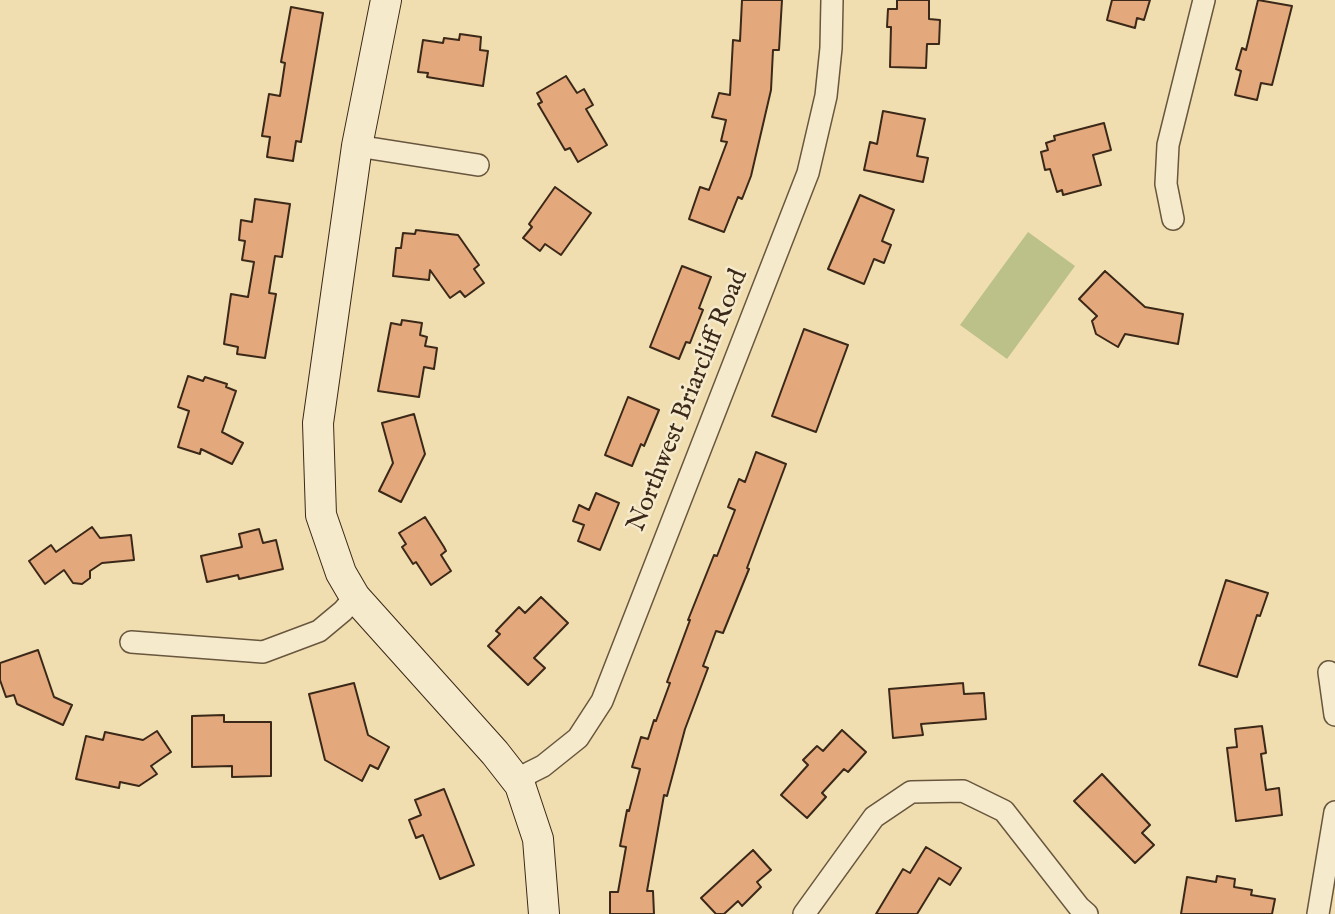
<!DOCTYPE html>
<style>
body{margin:0}
canvas{display:block;background:#f0deb0}
</style>
<canvas width="1335" height="914"></canvas>
<script>
const ctx = document.querySelector('canvas').getContext('2d');
ctx.lineJoin = 'round';
function fillPath(path, color) { ctx.fillStyle = color; ctx.fill(path, 'evenodd'); }
const toPath = rows => new Path2D(rows.map(r => 'M' + r).join(''));
function trace(path, color, width, dash) { ctx.strokeStyle = color; ctx.lineWidth = width; ctx.lineCap = dash ? 'butt' : 'round'; ctx.setLineDash(dash || []); ctx.stroke(path); }
function write(font, color, halo, rows, align = 'center') {
  ctx.font = font + ' "IM FELL English",serif'; ctx.lineWidth = 5; ctx.setLineDash([]); ctx.textBaseline = 'middle'; ctx.strokeStyle = halo; ctx.fillStyle = color; for (const [text, x, y, turn = 0] of rows) {
    ctx.save(); ctx.translate(x, y); ctx.rotate((+turn || 0) * Math.PI / 180); ctx.textAlign = isNaN(turn) ? turn : align; if (halo) ctx.strokeText(text, 0, 0); ctx.fillText(text, 0, 0); ctx.restore();
  }
}
fillPath(toPath([
 [1028,232,1075,266,1007,359,960,325]
]), '#bcc089');
const building = toPath([
 [742,0,782,0,779,50,773,50,771,90,751,176,742,199,738,197,724,232,689,219,700,187,709,190,727,142,721,141,726,120,712,117,719,93,730,95,733,40,740,41,742,0],
 [897,0,929,0,929,19,940,20,939,44,927,44,926,68,890,67,891,27,887,27,888,9,897,9,897,0],
 [1112,0,1150,0,1144,20,1137,18,1135,28,1107,20,1112,0],
 [1258,0,1292,6,1272,85,1261,83,1257,100,1235,95,1241,71,1236,69,1242,48,1246,50,1258,0],
 [291,7,323,13,301,142,296,141,293,161,267,157,270,137,262,136,269,94,280,96,285,63,281,62,291,7],
 [460,34,481,37,480,50,488,51,483,86,427,77,428,73,418,72,423,40,443,43,444,38,459,40,460,34],
 [566,76,577,93,584,89,593,105,586,109,607,145,578,162,570,148,565,150,538,104,542,102,537,93,566,76],
 [883,111,925,119,917,156,928,158,923,182,864,170,870,142,877,144,883,111],
 [1104,123,1111,150,1093,155,1101,185,1063,195,1062,190,1057,192,1050,169,1045,170,1041,152,1048,150,1046,143,1055,140,1054,136,1104,123],
 [555,187,591,213,561,255,545,244,540,251,523,238,532,227,529,224,555,187],
 [860,195,894,210,882,241,891,245,884,263,874,259,864,284,828,269,860,195],
 [255,199,290,204,282,257,275,256,269,293,276,294,265,358,237,354,238,347,224,344,231,294,248,297,254,262,242,260,245,241,239,240,241,220,252,222,255,199],
 [416,230,458,235,479,265,474,269,484,283,465,297,460,291,450,298,430,270,429,280,393,276,396,248,401,248,403,233,415,234,416,230],
 [682,266,711,277,699,308,703,310,690,343,686,342,679,359,650,347,682,266],
 [1105,271,1145,307,1183,314,1178,344,1125,334,1118,347,1096,334,1092,321,1097,316,1079,299,1105,271],
 [402,320,422,323,420,335,427,337,425,346,437,348,434,369,424,367,419,397,378,391,391,323,401,325,402,320],
 [804,329,848,345,816,432,772,416,804,329],
 [188,376,203,381,205,377,227,384,226,387,236,391,222,432,243,443,232,464,201,449,200,454,178,447,189,411,178,407,188,376],
 [628,397,659,410,644,446,641,444,632,466,605,455,628,397],
 [414,414,425,454,401,502,379,491,393,463,382,423,414,414],
 [756,452,786,464,747,568,749,569,723,633,716,631,703,666,708,668,685,729,667,796,664,795,647,891,653,891,654,914,610,914,610,892,618,892,626,847,620,846,627,810,629,811,640,769,632,767,641,737,648,739,654,720,656,721,670,683,667,682,690,620,688,620,714,555,717,556,735,510,728,507,739,479,745,482,756,452],
 [596,493,619,503,600,550,578,541,584,525,573,521,579,505,589,510,596,493],
 [425,517,444,547,446,551,441,555,451,571,431,585,416,562,413,564,402,547,406,544,399,533,425,517],
 [92,527,100,538,131,535,134,560,102,563,90,571,90,578,82,584,73,583,64,570,45,584,29,561,51,545,56,552,92,527],
 [259,529,263,543,276,540,283,569,239,579,238,575,207,582,201,556,242,547,239,534,259,529],
 [1226,580,1268,593,1260,616,1257,615,1237,677,1199,665,1226,580],
 [541,597,568,623,534,658,545,668,528,685,488,646,500,634,496,631,519,607,525,613,541,597],
 [38,650,54,697,72,705,63,725,17,704,14,695,6,697,0,680,0,663,38,650],
 [354,683,368,735,389,747,378,769,370,765,362,781,325,760,309,694,354,683],
 [963,683,964,694,984,693,986,719,921,724,923,735,893,738,889,689,963,683],
 [224,715,224,722,271,722,271,776,232,777,232,766,192,767,192,716,224,715],
 [1262,726,1266,753,1261,754,1266,790,1279,788,1282,815,1236,821,1227,748,1237,747,1235,729,1262,726],
 [842,730,866,752,848,772,844,769,822,793,826,797,807,818,781,795,808,765,803,760,817,746,823,751,842,730],
 [157,731,171,752,151,766,157,774,139,786,120,782,119,788,76,779,86,736,103,740,105,732,143,740,157,731],
 [1102,774,1150,825,1142,833,1154,845,1135,863,1074,801,1102,774],
 [444,789,474,865,440,879,423,835,416,838,409,820,421,815,415,800,444,789],
 [926,847,961,868,950,885,939,878,917,914,876,914,903,869,910,873,926,847],
 [753,850,771,870,757,882,761,887,742,906,738,901,724,914,716,914,701,898,753,850],
 [1217,876,1235,879,1234,887,1252,890,1251,895,1275,899,1272,914,1181,914,1187,877,1216,882,1217,876]
]);
fillPath(building, '#e3a97d');
trace(building, '#3b2818', 2);
const minor = toPath([
 [357,146,478,165],
 [1173,219,1166,184,1168,145,1204,0],
 [131,642,263,652,319,631,343,611,355,597],
 [1329,672,1335,715],
 [520,785,529,773,543,766,578,738,602,701,808,173,826,96,831,48,832,0],
 [804,914,874,817,911,792,963,791,1004,811,1079,907,1087,914],
 [1318,914,1335,812]
]);
const secondary = toPath([
 [386,0,357,146,318,423,321,515,341,573,355,597,495,753,520,785,538,839,544,914]
]);
trace(minor, '#68563e', 24);
trace(secondary, '#3b2818', 32);
trace(minor, '#f5eacc', 21);
trace(secondary, '#f5eacc', 30);
write('26px', '#3b2818', '#f5eacc', [
 ["Northwest Briarcliff Road",689,401,-68]
]);
</script>
